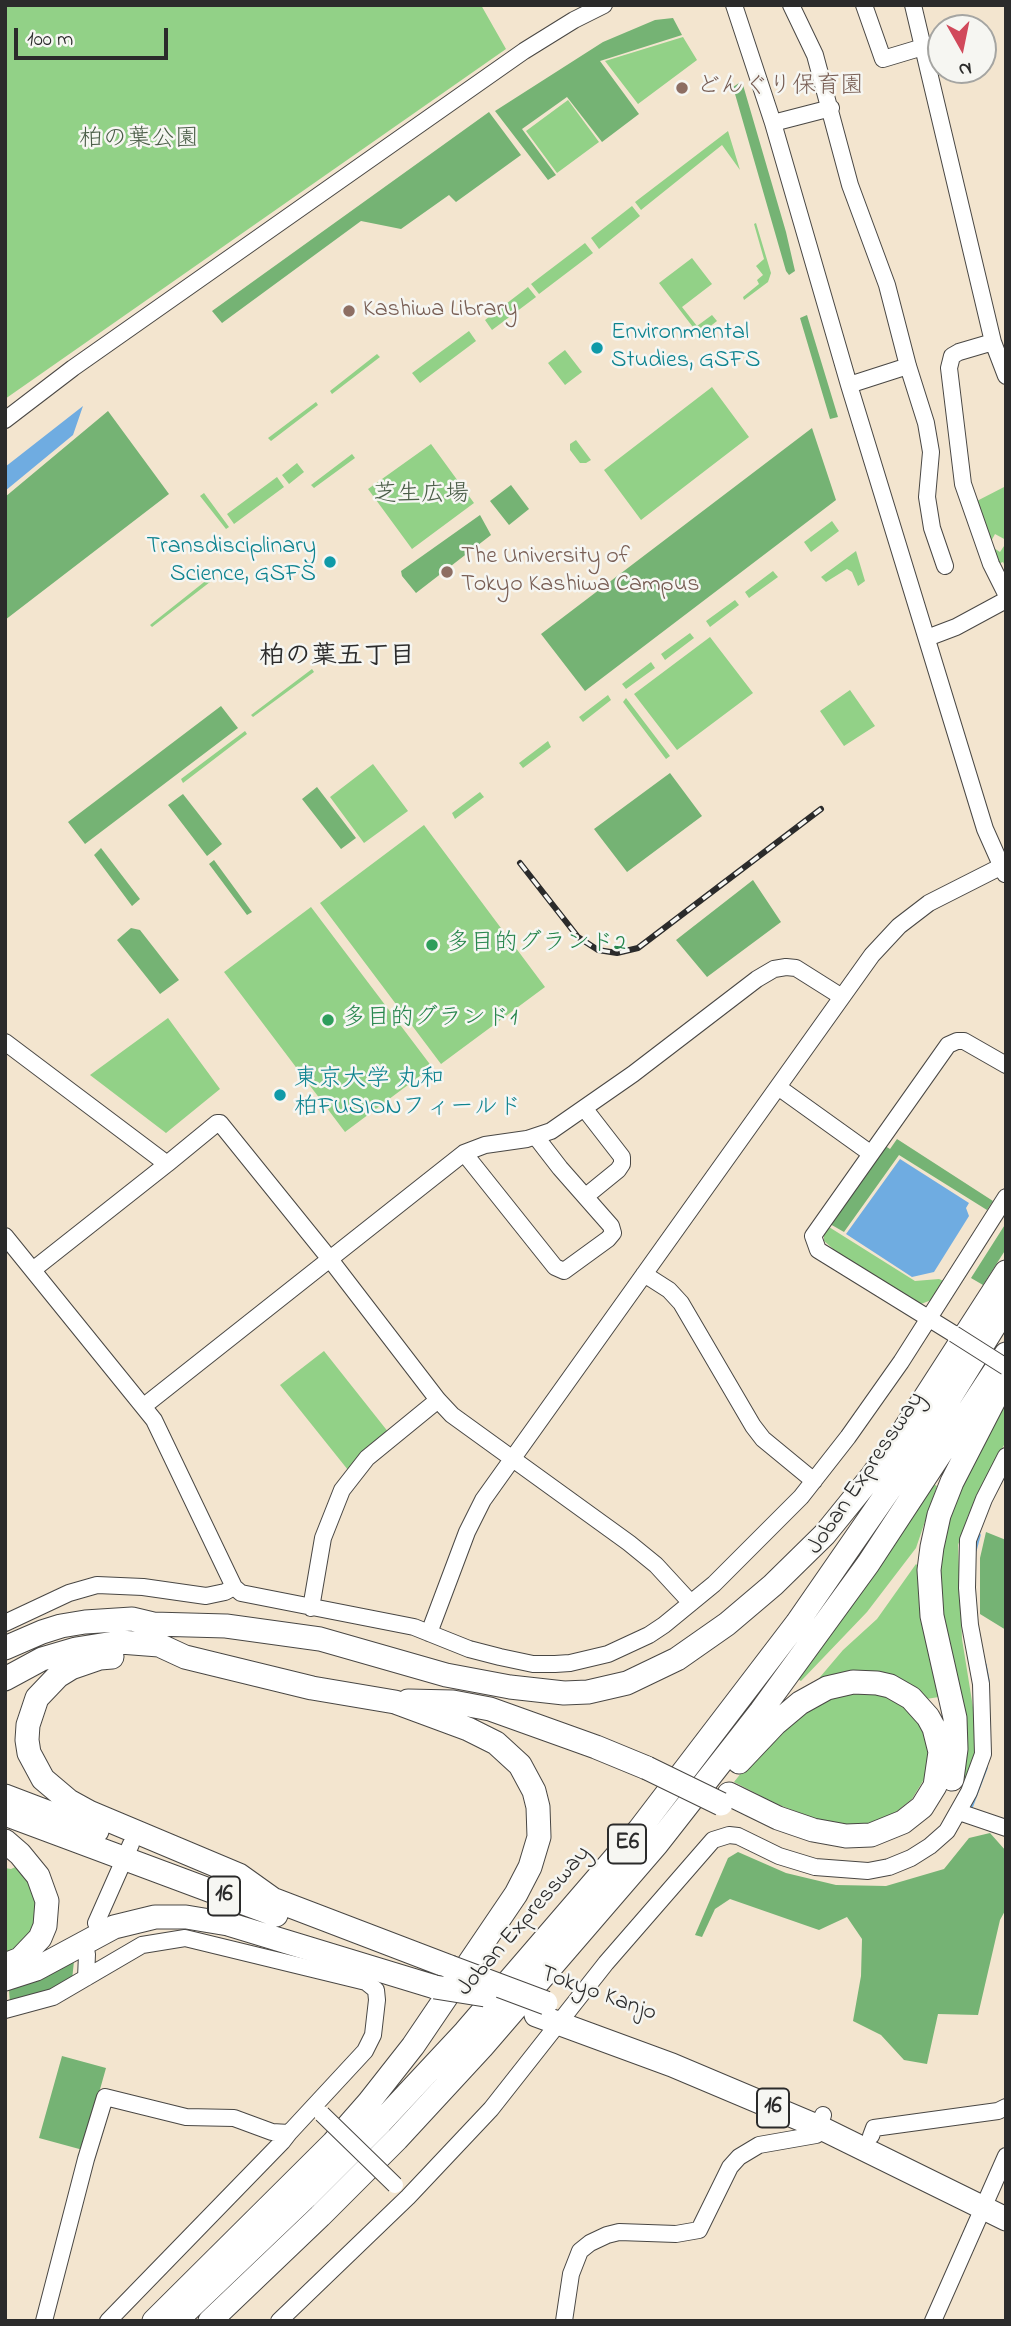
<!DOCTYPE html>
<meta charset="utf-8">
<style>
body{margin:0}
#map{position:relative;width:1011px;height:2326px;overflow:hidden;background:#f3e5cf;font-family:"Indie Flower",sans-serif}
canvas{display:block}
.frame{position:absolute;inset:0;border:7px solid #2b2b2b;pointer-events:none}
.north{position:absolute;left:927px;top:14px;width:70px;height:70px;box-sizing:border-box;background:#f6f6f2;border:2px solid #a5a5a2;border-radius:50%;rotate:171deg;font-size:19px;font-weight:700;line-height:28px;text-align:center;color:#2b2b2b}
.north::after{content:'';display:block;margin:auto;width:24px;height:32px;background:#d1495b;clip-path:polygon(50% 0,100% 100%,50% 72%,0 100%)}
.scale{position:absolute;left:14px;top:28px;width:154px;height:32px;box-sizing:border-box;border:4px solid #2b2b2b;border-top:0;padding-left:9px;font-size:21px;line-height:24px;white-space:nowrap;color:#2b2b2b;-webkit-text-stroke:5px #f6f6f2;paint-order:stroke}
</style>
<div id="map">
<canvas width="1011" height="2326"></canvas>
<div class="frame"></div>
<div class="north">N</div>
<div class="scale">100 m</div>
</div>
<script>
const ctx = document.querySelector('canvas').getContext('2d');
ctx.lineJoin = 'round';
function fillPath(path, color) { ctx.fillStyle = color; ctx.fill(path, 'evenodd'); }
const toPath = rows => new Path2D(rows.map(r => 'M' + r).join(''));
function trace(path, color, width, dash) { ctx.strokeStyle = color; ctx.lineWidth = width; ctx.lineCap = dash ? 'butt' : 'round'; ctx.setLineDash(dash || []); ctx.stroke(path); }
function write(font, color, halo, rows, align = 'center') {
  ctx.font = font + ' "Indie Flower","Klee One",sans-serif'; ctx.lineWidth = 5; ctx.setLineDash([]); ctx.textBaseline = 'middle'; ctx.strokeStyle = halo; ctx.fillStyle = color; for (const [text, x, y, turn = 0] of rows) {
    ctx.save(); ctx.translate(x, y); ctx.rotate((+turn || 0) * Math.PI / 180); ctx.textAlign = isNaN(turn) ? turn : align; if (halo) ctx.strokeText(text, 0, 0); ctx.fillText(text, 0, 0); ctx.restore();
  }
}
fillPath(toPath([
 [5,5,481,5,506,49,5,399],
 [683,37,697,60,638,104,605,61],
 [568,100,599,142,557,173,526,131],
 [728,131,740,170,722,145,641,210,635,202],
 [632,206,640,216,599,249,591,238],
 [756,223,771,273,768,282,744,300,743,297,759,284,757,280,763,275,756,266,764,259,754,224],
 [585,243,593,253,539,294,531,284],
 [692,258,712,284,682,307,697,326,712,315,717,321,699,335,659,283],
 [528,287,536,297,492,330,485,320],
 [469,331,476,341,420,383,412,373],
 [565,350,582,372,565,385,548,363],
 [377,354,380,357,332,394,330,391],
 [712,387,749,437,641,520,604,470],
 [316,402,318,405,271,441,268,438],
 [576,440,591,460,586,463,580,463,570,450,570,444],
 [431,444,474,503,412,549,368,489],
 [352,454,355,458,314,488,311,485],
 [297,463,304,472,289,484,282,475],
 [277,477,284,487,234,524,227,514],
 [1006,486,1006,540,995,534,989,545,1000,552,1006,543,1006,568,1003,562,995,565,973,503],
 [204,493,229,527,226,529,200,496],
 [832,521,839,531,811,552,804,542],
 [856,551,865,581,858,586,852,572,847,569,826,582,821,577],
 [773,571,778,577,749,598,745,592],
 [208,579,210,582,152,627,150,625],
 [735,600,739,605,710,627,706,621],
 [690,633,694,638,665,660,661,654],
 [710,637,753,693,677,750,634,694],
 [651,662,655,668,626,689,622,684],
 [312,669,314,672,253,717,251,715],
 [850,690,875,726,844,746,820,711],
 [608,695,611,700,583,722,579,717],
 [626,698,670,756,666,759,623,702],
 [245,731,247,734,183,783,181,779],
 [548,741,551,747,523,768,519,763],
 [373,764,408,811,364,843,330,797],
 [480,792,484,797,455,819,452,813],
 [424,825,545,987,441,1064,320,903],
 [311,907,432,1067,345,1132,224,972],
 [168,1018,220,1089,166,1133,90,1075],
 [829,1227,915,1281,939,1279,944,1281,934,1299,921,1304,839,1254,824,1241,824,1234],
 [324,1351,389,1433,348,1470,280,1385],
 [1006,1399,1006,1441,968,1516,958,1545,962,1639,976,1726,976,1749,963,1786,958,1784,945,1639,937,1576,942,1519],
 [931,1483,937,1486,916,1548,867,1612,801,1681,796,1678],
 [916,1564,917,1565,919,1602,939,1697,926,1699,815,1683,843,1650,877,1619],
 [889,1691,909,1707,923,1730,929,1753,926,1776,912,1799,896,1812,877,1821,856,1826,826,1823,774,1803,734,1782,757,1753,825,1695],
 [22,1864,41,1900,33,1938,5,1959,5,1868,11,1869]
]), '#92d187');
fillPath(toPath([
 [673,18,682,35,600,61,639,114,602,142,567,97,522,129,556,175,548,180,495,111,603,42,655,20],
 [739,83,743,85,786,232,795,271,789,275,786,271,733,87],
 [489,112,521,155,456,202,449,195,401,229,361,221,222,323,212,311],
 [807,315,838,417,830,419,800,318],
 [108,411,169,494,5,620,5,497],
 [812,428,836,500,585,691,541,634],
 [511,485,529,509,509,525,490,501],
 [480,515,491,535,416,593,402,576,401,571],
 [221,706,238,728,85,844,68,822],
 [670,773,702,816,627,872,594,829],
 [317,787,356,838,341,849,302,799],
 [183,794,222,844,207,856,168,805],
 [101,848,140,899,132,906,94,855],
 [214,860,252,912,247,915,209,864],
 [753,880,781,922,707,977,676,940],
 [131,928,140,930,179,980,160,994,117,940],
 [897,1139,993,1201,987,1210,899,1155,844,1232,830,1224,882,1144,890,1149],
 [1006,1223,1006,1249,983,1285,971,1278],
 [986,1532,1006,1540,1006,1630,980,1614,980,1558],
 [990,1833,1006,1851,1006,1909,1000,1920,978,2015,938,2014,927,2064,904,2060,881,2035,853,2021,861,1976,862,1939,847,1917,819,1930,730,1899,715,1909,702,1937,695,1935,728,1858,738,1852,786,1873,836,1885,886,1886,944,1869,969,1838],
 [74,1961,72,1980,41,1997,10,2004,9,1990],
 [62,2056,106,2068,83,2150,39,2138]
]), '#75b374');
fillPath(toPath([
 [83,406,73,435,5,491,5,467],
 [900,1159,969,1203,966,1208,969,1216,934,1272,912,1277,846,1234]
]), '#6face1');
trace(toPath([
 [975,1550,979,1535],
 [985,1665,988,1681],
 [970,1810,986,1768]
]), '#6face1', 3.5);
const minor = toPath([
 [734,5,773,123,849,385,985,829,1005,874],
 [791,5,815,55,850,185,887,285,908,366,926,423,931,452,927,497,932,528,945,566],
 [864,5,883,59,923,47],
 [913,5,993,342,1006,376],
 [773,123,831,108],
 [993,342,959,352,952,356,949,368,963,484,991,564,1006,594],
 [849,385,908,366],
 [5,420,73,368,524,51,574,20,604,5],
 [927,638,956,627,1006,600],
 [5,1042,167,1164,217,1123,220,1123,329,1258,438,1400,452,1415,629,1543,656,1565,691,1603],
 [778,1087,870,1153],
 [584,1108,622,1157,622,1164,618,1170,586,1196],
 [464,1153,555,1267,564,1271,608,1239,613,1233,611,1226,560,1168,536,1137],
 [5,1236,154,1420,234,1587,241,1593,414,1627,469,1649,500,1657,533,1664,555,1664,570,1663,608,1654,649,1635,664,1625,714,1584,801,1497,848,1437,901,1362,1006,1197],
 [34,1269,167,1164],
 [644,1274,669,1290,681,1303,753,1426,763,1439,814,1481],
 [954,1334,818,1250,813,1236,948,1045,957,1041,964,1041,1006,1065],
 [144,1406,464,1153,485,1145,527,1139,551,1131,633,1074,757,979,774,969,786,967,796,968,842,997],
 [311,1608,323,1538,342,1490,367,1458,438,1400],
 [5,1623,69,1593,97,1585,143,1587,206,1596,225,1592,234,1587],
 [429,1633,467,1532,483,1500,872,955,899,926,929,903,1006,864],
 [959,1812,1006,1828],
 [96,1923,131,1844],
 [86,1978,87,1954],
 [5,2010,53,1997,142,1945,185,1938,366,1982,376,1990,377,2000,373,2035,365,2051,289,2133,272,2132,234,2118,186,2117,105,2097,86,2159,44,2321],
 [871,2136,874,2128,998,2111,1006,2107],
 [108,2321,282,2142,289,2133],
 [279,2321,408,2197,491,2109,606,1963,713,1840,729,1835,738,1836,779,1856,815,1867,868,1871,889,1867,911,1858,930,1846,947,1831,969,1792,983,1754,981,1684,970,1625,967,1588,968,1540,984,1499,1006,1456],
 [564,2321,571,2274,580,2251,590,2243,607,2235,619,2232,676,2234,699,2230,730,2167,739,2157,759,2145,816,2135,823,2115],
 [933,2321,1006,2156]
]);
const highway = toPath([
 [5,1648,42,1632,61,1626,85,1622,132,1619,153,1624,226,1626,320,1639,446,1675,510,1687,564,1693,588,1692,627,1683,677,1659,727,1624,773,1585,825,1534,872,1476,897,1441,1006,1272],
 [112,1657,100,1658,71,1668,58,1676,37,1698,28,1725,27,1740,29,1753,43,1779,69,1801,89,1812,239,1875,274,1900],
 [5,1679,42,1659,76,1649,120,1642,159,1645,185,1657,312,1688,395,1702,468,1729,496,1743,520,1765,534,1791,538,1807,539,1837,530,1867,516,1894,413,2046,369,2102,333,2143,154,2321],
 [408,1701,453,1702,490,1709,596,1747,647,1768],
 [952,1779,956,1749,955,1718,932,1616,929,1570,932,1547,939,1515,952,1482,1004,1381],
 [729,1794,778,1818,813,1830,846,1836,871,1835,903,1822,922,1807,935,1786,940,1752,934,1728,928,1717,911,1698,890,1686,877,1683,853,1682,827,1688,800,1703,775,1724,739,1762],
 [5,1796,97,1831],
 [5,1814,276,1915],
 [5,1841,20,1854,38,1876,47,1901,45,1926,40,1938,20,1959,5,1965],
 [259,1894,450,1967],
 [5,1979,36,1969,114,1927,155,1917,186,1917,228,1924,435,1987],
 [536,2015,672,2065,819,2127,1006,2219],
 [176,2321,306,2197,381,2122,465,2032,639,1830,797,1623,923,1441,1006,1307],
 [210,2321,320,2216,397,2139,482,2047,657,1844,761,1711,868,1564,1006,1354]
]);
trace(minor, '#494744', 18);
trace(highway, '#494744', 25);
trace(minor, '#fff', 16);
trace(highway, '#fff', 23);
const rail = toPath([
 [520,863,578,937,598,950,617,953,638,948,821,809]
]);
trace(rail, '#2b2b2b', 6);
trace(rail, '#f6f6f2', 3.5, [10]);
const minorBridge = toPath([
 [954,1334,1006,1367],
 [322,2114,395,2185]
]);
const highwayBridge = toPath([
 [647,1768,721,1804],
 [450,1967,546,2003],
 [435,1987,485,1995]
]);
trace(minorBridge, '#494744', 18, []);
trace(highwayBridge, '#494744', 25, []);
trace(minorBridge, '#fff', 16);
trace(highwayBridge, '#fff', 23);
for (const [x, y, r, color] of [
 [682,88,7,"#8d6e63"],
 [349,311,7,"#8d6e63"],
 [597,348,7,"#0f9aa8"],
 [330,562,7,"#0f9aa8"],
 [447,572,7,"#8d6e63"],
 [432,945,7,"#2e9e5b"],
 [328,1020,7,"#2e9e5b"],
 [280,1095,7,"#0f9aa8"]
]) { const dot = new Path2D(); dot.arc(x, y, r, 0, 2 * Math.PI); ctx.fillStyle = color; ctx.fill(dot); trace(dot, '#f6f6f2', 2.5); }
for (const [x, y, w] of [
 [627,1844,38],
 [224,1896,32],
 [773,2108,32]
]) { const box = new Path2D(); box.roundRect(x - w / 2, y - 19.5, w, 39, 5); ctx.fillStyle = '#f6f6f2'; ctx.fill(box); trace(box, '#2b2b2b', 2); }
write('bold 23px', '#2b2b2b', null, [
 ["E6",627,1844],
 ["16",224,1896],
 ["16",773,2108]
]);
write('24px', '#785e54', '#f6f6f2', [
 ["どんぐり保育園",696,88],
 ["Kashiwa Library",363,311],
 ["The University of",461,558],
 ["Tokyo Kashiwa Campus",461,586]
], 'left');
write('24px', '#4a5d47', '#f6f6f2', [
 ["柏の葉公園",139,141],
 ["芝生広場",421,496]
]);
write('24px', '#0d838f', '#f6f6f2', [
 ["Environmental",611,334],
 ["Studies, GSFS",611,362],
 ["Transdisciplinary",316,548,"right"],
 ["Science, GSFS",316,576,"right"],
 ["東京大学 丸和",294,1081],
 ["柏FUSIONフィールド",294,1109]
], 'left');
write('24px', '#27864d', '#f6f6f2', [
 ["多目的グランド2",446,945],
 ["多目的グランド1",342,1020]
], 'left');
write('24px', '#2b2b2b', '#f6f6f2', [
 ["Joban Expressway",867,1474,-56],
 ["Joban Expressway",525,1922,-49],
 ["Tokyo Kanjo",598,1995,20]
]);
write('bold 26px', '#2b2b2b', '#f6f6f2', [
 ["柏の葉五丁目",337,659]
]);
</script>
